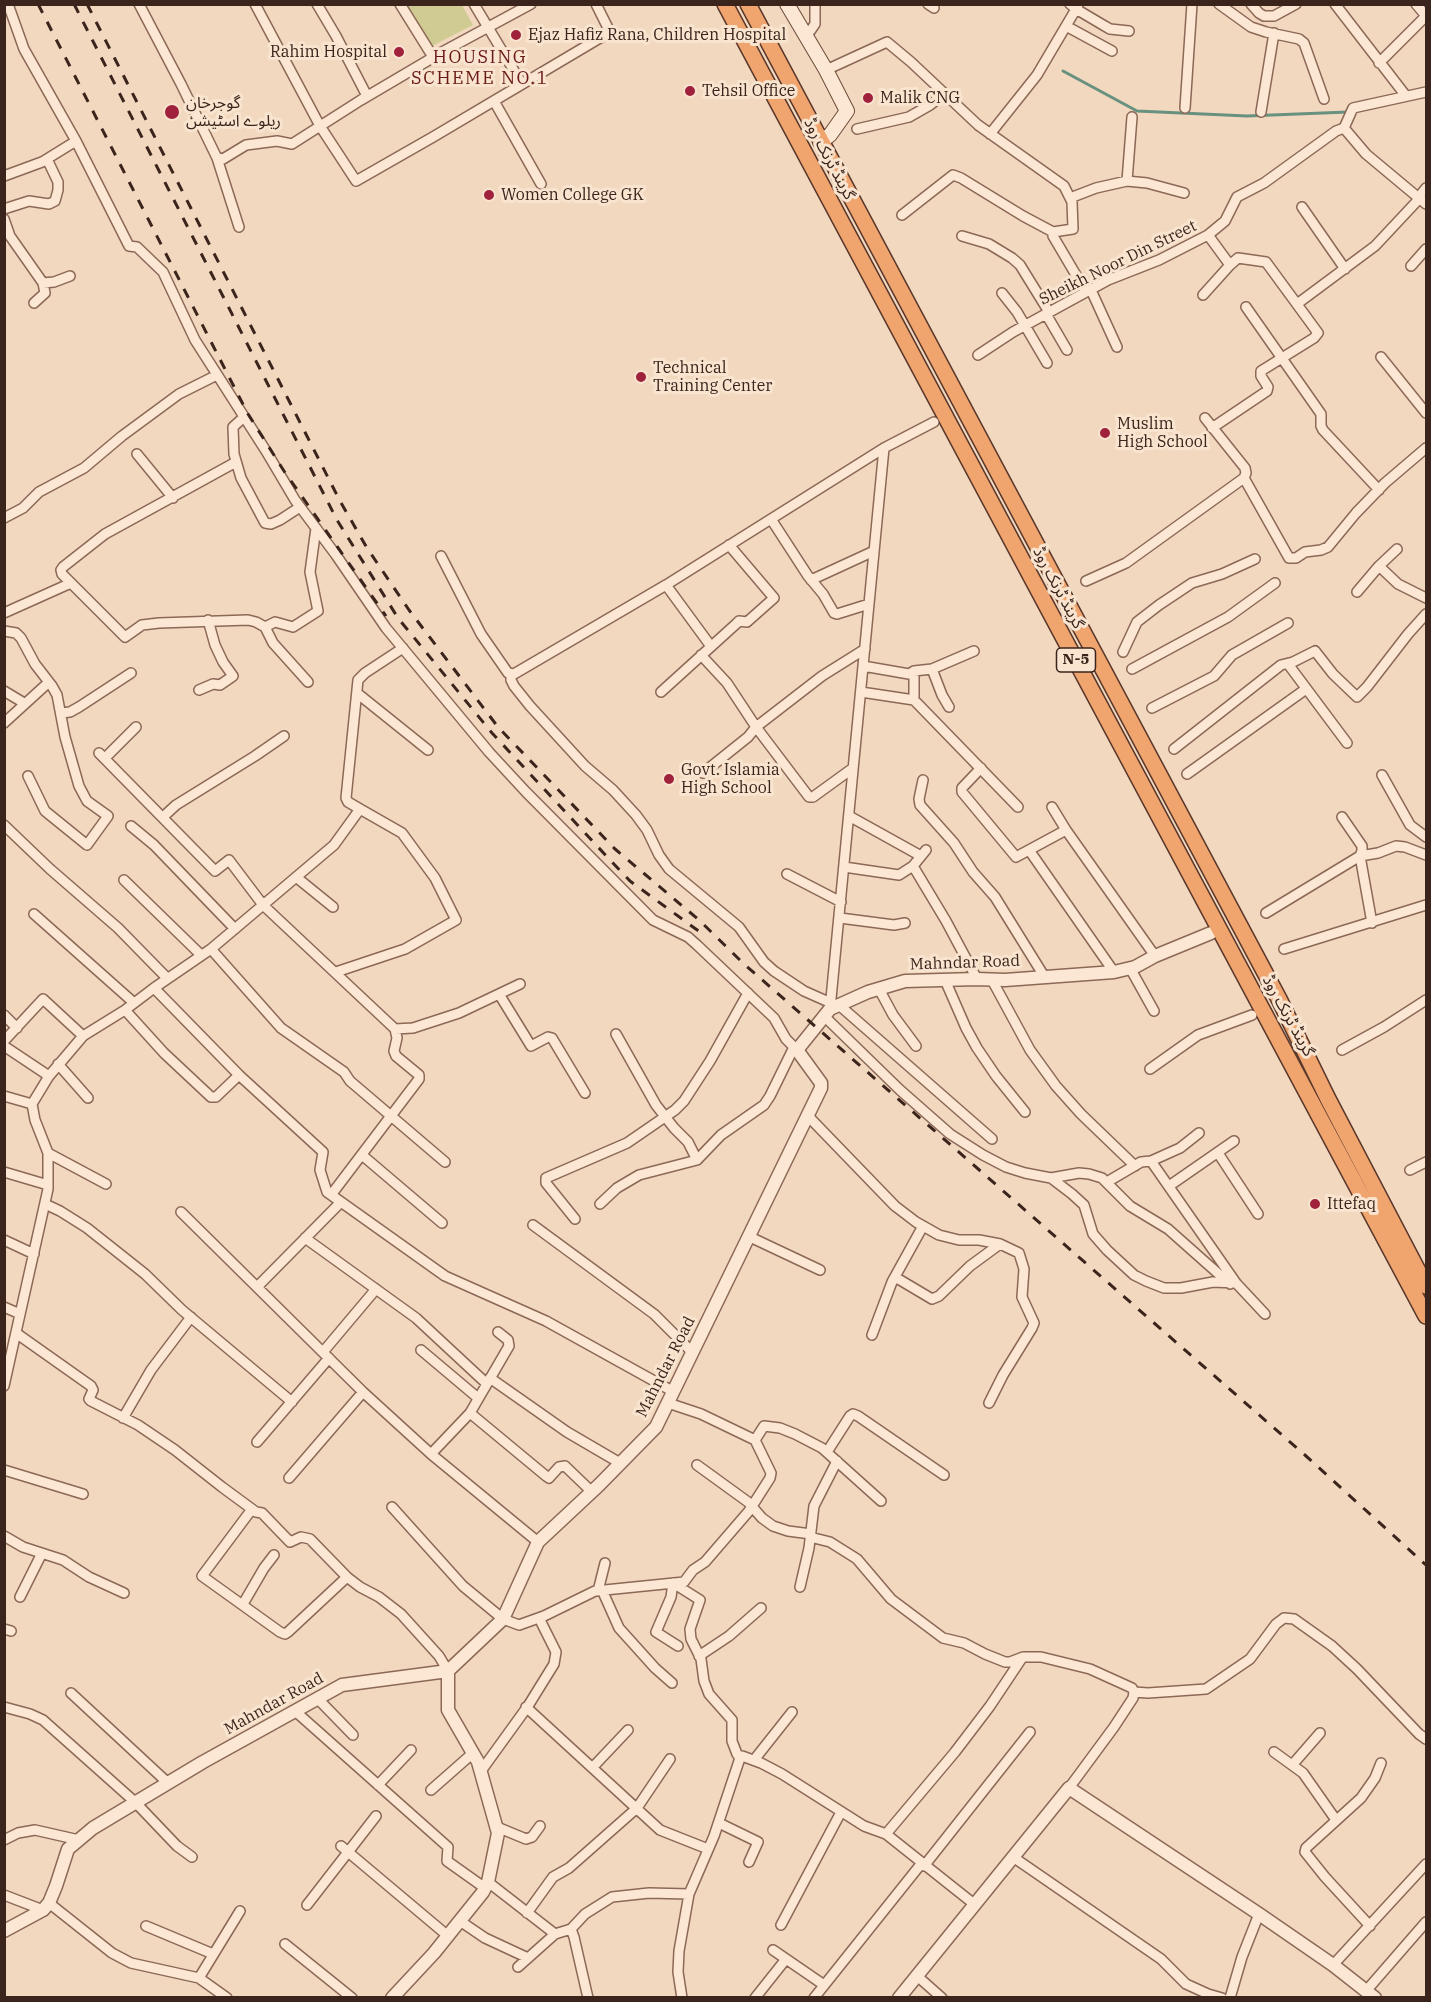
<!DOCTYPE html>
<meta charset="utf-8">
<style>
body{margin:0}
#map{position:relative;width:1431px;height:2002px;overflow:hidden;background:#f1d8bf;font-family:"IBM Plex Serif",serif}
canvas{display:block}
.frame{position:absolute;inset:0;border:6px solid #3a241c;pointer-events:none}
</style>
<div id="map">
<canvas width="1431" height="2002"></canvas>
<div class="frame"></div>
</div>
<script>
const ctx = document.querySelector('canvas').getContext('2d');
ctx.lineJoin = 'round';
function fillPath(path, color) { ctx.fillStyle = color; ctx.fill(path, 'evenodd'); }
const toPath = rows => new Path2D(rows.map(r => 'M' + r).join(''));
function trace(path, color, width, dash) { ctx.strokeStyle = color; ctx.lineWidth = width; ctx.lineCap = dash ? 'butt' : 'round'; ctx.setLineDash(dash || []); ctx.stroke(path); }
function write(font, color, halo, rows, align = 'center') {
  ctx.font = font + ' "IBM Plex Serif","Noto Sans Arabic",serif'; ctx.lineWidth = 6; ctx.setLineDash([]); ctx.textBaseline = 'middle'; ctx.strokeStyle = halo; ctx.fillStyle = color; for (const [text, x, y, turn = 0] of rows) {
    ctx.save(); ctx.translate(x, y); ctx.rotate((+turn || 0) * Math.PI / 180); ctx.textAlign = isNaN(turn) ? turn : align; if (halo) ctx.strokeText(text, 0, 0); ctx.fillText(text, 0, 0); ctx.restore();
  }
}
fillPath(toPath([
 [405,5,462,5,473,25,428,48]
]), '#d0cb92');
trace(toPath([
 [1063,71,1137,111,1247,116,1348,112]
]), '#69917f', 3);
const minor = toPath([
 [8,4,24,49,76,141,129,246,137,247,163,272,195,340,266,451,295,500,336,555,386,628,489,752,526,792,653,920,688,937,697,945,774,1018,786,1039,797,1050],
 [139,4,181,84,217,158],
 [255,4,320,126,356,181,433,137,610,32,596,4],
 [317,4,336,36,367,96],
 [400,4,433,57],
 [474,4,522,84],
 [928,4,934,8],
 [1219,4,1251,27,1266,32,1299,39,1304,43,1324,99],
 [1251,4,1259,13,1264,16,1274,16,1296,4],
 [1335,4,1406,96],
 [1416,4,1426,16],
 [1078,5,1076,9,1103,25,1110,29,1129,31],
 [1066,26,1112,51],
 [806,37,815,24,815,4],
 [1379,63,1426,16],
 [826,70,887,42,911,62,978,125,1064,186,1072,202,1073,229,1053,232,1023,216,961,178,953,175,902,215],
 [494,101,541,184],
 [1185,108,1192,4],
 [1261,112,1274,33],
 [1344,128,1353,108,1426,92],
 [857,129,909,117,930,105,944,94],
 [990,134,1037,75,1076,9,1070,4],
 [4,176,42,162,76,141],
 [1127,181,1132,117],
 [1070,198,1096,188,1127,181,1147,183,1184,193],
 [1418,198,1426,188],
 [1302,207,1345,269],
 [4,209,29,201,49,204,55,201,58,190,58,182,47,159],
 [4,219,10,236,43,283,54,282,70,276],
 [239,227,217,158,223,159,246,145,277,141,292,144,361,100,444,51,531,4],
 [1053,232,1053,236,1086,292],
 [1208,235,1230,265,1238,258,1266,262,1318,333,1314,338,1261,371,1261,376,1268,387,1267,391,1212,428],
 [962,236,989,244,1012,258,1020,265,1049,312],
 [1411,266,1426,249],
 [1091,290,1117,347],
 [1002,293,1017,312,1047,363],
 [1203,295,1230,265],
 [34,303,45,293,43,283],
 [1297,304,1375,246,1419,199],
 [1246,307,1321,414,1321,426,1323,430,1379,490],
 [1046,314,1067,350],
 [978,355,1013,332,1108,280,1159,260,1208,235,1225,221,1237,197,1264,183,1336,131,1344,128,1366,154,1426,204],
 [1381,357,1426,413],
 [244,417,233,427,234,454,241,478,265,523,271,524,280,520,300,507],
 [137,454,173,498],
 [236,462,105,534,63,567,61,570,62,574,125,637,142,625,159,623,248,620,256,622,265,627,273,643,308,682],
 [1244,478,1289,558,1296,558,1305,552,1321,550,1328,547,1356,513,1385,483,1426,448],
 [4,518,23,508,39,492,84,468,122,436,179,394,217,375],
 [771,519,808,576,823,594,834,613,837,614,869,604],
 [441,556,481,634,508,673,514,674,666,585,884,448,934,422],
 [1379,566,1398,584,1426,598],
 [811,580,874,551],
 [1086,581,1126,563,1244,478,1246,473,1245,468,1205,418],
 [666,585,710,645],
 [1357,592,1379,566,1397,549],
 [4,613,71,583],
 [265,627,275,622,293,627,318,611,310,572,316,528],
 [4,631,16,633,21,638,35,664,52,686,57,695,65,737,79,786,87,801,108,816,87,845,45,811,28,776],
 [1123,652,1137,622,1159,605,1192,583,1222,574,1255,559],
 [701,655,727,683,756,727,809,797,813,797,853,768],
 [1288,664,1347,743],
 [863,666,909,674,914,671,932,669,974,651],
 [932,669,942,695,949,707],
 [1132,669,1228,617,1275,583],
 [914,671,914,700],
 [511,675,511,680,514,686,530,706,585,766,613,790,636,815,647,830,659,855,669,869,739,927,764,962,774,971,804,991,831,1003],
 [199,690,213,684,220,685,233,676,223,662,215,645,208,620],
 [4,691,24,703],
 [661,692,736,624,739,621,747,622,774,598,729,545],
 [861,692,914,700,1018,807],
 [357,693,428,750],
 [1152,708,1214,676,1232,655,1288,623],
 [61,713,70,712,79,707,131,673],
 [4,723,49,682],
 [1174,749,1281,665,1293,662,1315,651,1333,674,1357,697,1367,687,1408,634,1426,614],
 [99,753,215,871,229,860,263,905,395,1029,397,1038,394,1051,396,1056,419,1075,419,1079,331,1195],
 [105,758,136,727],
 [981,768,962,788,962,792,1016,857,1066,830],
 [703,773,748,737,756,727,822,676,865,649],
 [1187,774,1306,689],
 [1382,775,1410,825,1426,837],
 [923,780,919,799,920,805,954,843,973,872,995,897,1044,976],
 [1052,807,1066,830,1155,956],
 [849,816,921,856],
 [163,817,176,805,255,756,284,736],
 [4,825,50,869,118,928,167,978],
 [131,826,154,845,235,929],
 [1029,850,1114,972],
 [913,866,946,921,977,979],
 [844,867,899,875,913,866,926,850],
 [787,874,841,902],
 [296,877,333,907],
 [124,880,201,955],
 [1266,913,1360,856,1362,851,1362,846,1342,817],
 [34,914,133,1002],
 [840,918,894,925,905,923],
 [1372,923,1360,856,1378,853,1396,846,1405,847,1426,855],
 [211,949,281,1028,344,1072,350,1081,445,1162],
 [1284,949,1426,905],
 [1130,968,1154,1011],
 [336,972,405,949,456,920,435,878,402,833,360,809],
 [945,980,966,1028,977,1048,996,1076,1025,1112],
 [992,980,1030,1050,1056,1086,1081,1114,1135,1166],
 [154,988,211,949,334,845,360,809,348,802,346,798,358,680,365,673,403,648],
 [879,989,893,1015,916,1046],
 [499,994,531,1046,548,1037,552,1038,585,1093],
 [839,1005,992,1139],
 [830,1009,884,448],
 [125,1010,164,1053,211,1097,216,1097,239,1075],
 [4,1015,17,1028],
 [824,1016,900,1090,950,1134,983,1155,1006,1167,1025,1173,1051,1178,1072,1194,1084,1205,1093,1234,1107,1250,1134,1275,1146,1281,1164,1288,1181,1288,1213,1282,1236,1283,1265,1314],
 [395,1029,413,1028,459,1013,520,984],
 [616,1034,656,1105,674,1128,688,1142,697,1160],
 [4,1041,43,999,83,1036],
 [4,1046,49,1076],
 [1342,1050,1384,1027,1426,1000],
 [58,1064,88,1098],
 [1150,1069,1198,1035,1252,1015],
 [4,1096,32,1104],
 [807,1115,895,1206,916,1222,939,1235,959,1240,979,1240,1000,1244,1019,1253,1024,1269,1022,1297,1034,1323,1032,1328,1003,1375,989,1403],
 [48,1153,106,1184],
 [1218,1153,1258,1214],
 [362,1155,442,1223],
 [1151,1161,1236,1283],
 [1410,1170,1426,1162],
 [4,1172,48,1185],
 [1051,1178,1079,1173,1089,1174,1102,1178,1130,1206,1168,1229,1230,1284],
 [1107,1182,1141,1162,1151,1161,1180,1148,1199,1133],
 [1169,1186,1234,1141],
 [45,1204,60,1211,87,1228,111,1247,145,1274,182,1310,292,1402],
 [600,1204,617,1188,639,1175,697,1160,721,1135,764,1105,770,1096,794,1047],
 [181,1212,363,1392,431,1454,538,1542],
 [575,1219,546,1183,546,1178,627,1143,675,1110,684,1101,710,1061,748,993],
 [533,1225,654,1314,693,1353],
 [750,1237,820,1270],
 [305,1238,416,1318,487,1384],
 [4,1240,34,1254],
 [895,1277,932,1299,939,1296,970,1266,1000,1244],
 [257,1287,341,1202],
 [4,1307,20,1314],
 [16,1333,91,1386,93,1390,89,1399,91,1401,138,1425,175,1450,222,1487,256,1512,262,1513,290,1542,301,1537,310,1539,347,1577,360,1587,379,1597,401,1614,439,1656,448,1671],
 [872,1335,892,1282,923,1226],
 [421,1350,478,1398],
 [323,1352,376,1289],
 [490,1378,567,1432,620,1463],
 [4,1386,48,1189,48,1153,35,1120,32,1104,49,1076,83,1036,125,1010,154,988,239,1075,323,1152,320,1170,327,1192,445,1276,546,1321,674,1392],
 [470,1413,546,1476,549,1478,559,1467,565,1466,592,1492],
 [123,1418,151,1370,191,1317],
 [755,1440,764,1426,780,1428,795,1434,822,1448,881,1501],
 [257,1442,329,1358],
 [827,1452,850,1416,853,1414,858,1416,944,1475],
 [431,1454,470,1413,509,1346,508,1340,498,1332],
 [697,1465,748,1502,762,1518,773,1526,788,1531,811,1534],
 [4,1470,83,1494],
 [289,1478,363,1392],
 [392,1507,463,1586,503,1619,519,1625,544,1616,595,1591,684,1582,693,1570,705,1562,749,1511,770,1478,771,1473,755,1440,701,1414,668,1403],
 [252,1509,202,1576,280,1632,285,1634,288,1632,347,1577],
 [4,1536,23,1547,63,1560,89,1577,124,1593],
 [810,1537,830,1542,857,1559,891,1599,943,1638,964,1643,985,1654,1005,1662,1010,1662,1023,1657,1041,1657,1090,1669,1132,1688,1134,1692,1133,1698,1114,1727,1069,1788],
 [800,1587,809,1548,814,1506,837,1461],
 [602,1590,619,1628,655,1668,672,1683],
 [598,1591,605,1563],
 [20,1597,42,1553],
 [243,1604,264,1568,274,1555],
 [4,1629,11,1631],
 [678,1646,656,1632,671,1597,673,1583,700,1600,690,1629,691,1639,701,1659,704,1681,709,1694,732,1720,732,1741,737,1754,740,1758],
 [699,1656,729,1636,761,1608],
 [1134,1692,1148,1693,1206,1689,1250,1659,1276,1624,1284,1618,1294,1619,1332,1646,1357,1669,1419,1734,1426,1739],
 [71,1693,168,1783],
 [317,1698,353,1735],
 [4,1707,30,1714,43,1720,135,1802,177,1846,192,1857],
 [526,1707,660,1830,708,1849],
 [295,1711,448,1847,447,1861,485,1888],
 [1274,1752,1303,1773,1336,1820],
 [754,1760,792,1712],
 [1293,1764,1320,1733],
 [593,1767,628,1730],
 [481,1771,528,1706,554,1664,556,1652,539,1618],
 [378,1785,411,1750],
 [431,1790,473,1753],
 [719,1823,758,1842,749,1862],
 [497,1827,526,1839,532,1837,540,1826],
 [886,1834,955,1752,990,1706,1022,1658],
 [4,1840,18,1833,35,1830,79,1840],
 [341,1846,448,1936],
 [1013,1857,1161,1959,1186,1984,1208,1994,1222,1998],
 [924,1866,1030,1732],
 [488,1882,555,1934,571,1929,574,1937,588,1998],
 [4,1895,43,1910],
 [49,1903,112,1953,131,1963,199,1978,227,1998],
 [307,1905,376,1816],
 [527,1913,553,1877,569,1868,637,1808,670,1759],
 [460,1921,485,1938,528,1958],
 [781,1925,841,1812],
 [146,1926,213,1954],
 [1370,1926,1325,1877,1305,1852,1306,1848,1361,1798,1375,1778,1381,1763],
 [571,1929,585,1914,612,1897,649,1893,689,1894],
 [285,1944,352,1998],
 [773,1950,824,1985],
 [1333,1965,1426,1864],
 [518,1967,555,1934],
 [916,1975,942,1998],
 [199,1978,240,1911],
 [1366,1991,1426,1922],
 [682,1998,678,1972,679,1951,689,1894,714,1836,740,1758,742,1756,761,1763,782,1774,864,1826,886,1834,974,1904],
 [755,1998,786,1959],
 [814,1998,921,1864],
 [1230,1998,1242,1957,1259,1914]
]);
const tertiary = toPath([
 [4,1931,43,1910,49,1903,56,1886,68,1849,93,1828,203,1762,342,1685,448,1671,503,1619,538,1542,599,1485,656,1427,821,1088,821,1083,797,1050,830,1009,868,992,905,981,977,979,1005,980,1114,972,1135,967,1155,956,1211,933],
 [392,1998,434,1953,483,1892,488,1882,498,1833,478,1762,448,1710,448,1671],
 [899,1998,1069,1788,1259,1914,1333,1965,1375,1998]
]);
const secondary = toPath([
 [787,4,826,70,847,111,830,135,820,142]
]);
const trunk = toPath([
 [725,4,1426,1316],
 [748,4,1279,999,1328,1099,1426,1286]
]);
trace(minor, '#8c6856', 12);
trace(tertiary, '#8c6856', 15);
trace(secondary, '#6d4939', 16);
trace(trunk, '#59372b', 18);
trace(minor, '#fbe7d3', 9);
trace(tertiary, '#fbe7d3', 12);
trace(secondary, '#fbe7d3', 14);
trace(trunk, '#f0a46e', 15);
trace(toPath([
 [38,4,248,414,284,471,386,616],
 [74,4,337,520,398,618,492,733,611,861,630,881,704,935],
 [87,4,340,501,367,548,409,610,498,727,615,849,699,920,744,964,1306,1456,1426,1565]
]), '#3a241c', 3, [10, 10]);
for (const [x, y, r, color] of [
 [516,35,6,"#9f213b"],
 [399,52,6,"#9f213b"],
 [690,91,6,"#9f213b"],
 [868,98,6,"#9f213b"],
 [172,112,8,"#9f213b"],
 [489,195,6,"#9f213b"],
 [641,377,6,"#9f213b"],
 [1105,433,6,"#9f213b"],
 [669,779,6,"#9f213b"],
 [1315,1204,6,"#9f213b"]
]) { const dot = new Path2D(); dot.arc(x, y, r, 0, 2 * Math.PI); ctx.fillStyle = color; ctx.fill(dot); trace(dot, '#f8e4cf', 2); }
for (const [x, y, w] of [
 [1076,660,39]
]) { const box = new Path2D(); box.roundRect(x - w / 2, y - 12, w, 24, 4.5); ctx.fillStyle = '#f8e4cf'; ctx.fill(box); trace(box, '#3a241c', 1.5); }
write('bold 15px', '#3a241c', null, [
 ["N-5",1076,660]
]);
write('16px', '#3a241c', '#f8e4cf', [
 ["Ejaz Hafiz Rana, Children Hospital",528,35],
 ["Rahim Hospital",387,52,"right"],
 ["Tehsil Office",702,91],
 ["Malik CNG",880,98],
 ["گوجرخان",186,103],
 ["ریلوے اسٹیشن",186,121],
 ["Women College GK",501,195],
 ["Technical",653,368],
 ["Training Center",653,386],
 ["Muslim",1117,424],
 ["High School",1117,442],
 ["Govt. Islamia",681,770],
 ["High School",681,788],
 ["Ittefaq",1327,1204]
], 'left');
write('16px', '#3a241c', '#f8e4cf', [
 ["گرینڈ ٹرنک روڈ",829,159,62],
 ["Sheikh Noor Din Street",1118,263,-26],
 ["گرینڈ ٹرنک روڈ",1058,588,62],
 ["Mahndar Road",965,963,-2],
 ["گرینڈ ٹرنک روڈ",1288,1016,61],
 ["Mahndar Road",666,1367,-63],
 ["Mahndar Road",274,1704,-29]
]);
ctx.letterSpacing = '1.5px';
write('18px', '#6a1918', '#f8e4cf', [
 ["HOUSING",480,58],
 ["SCHEME NO.1",480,79]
]);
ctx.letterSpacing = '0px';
</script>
